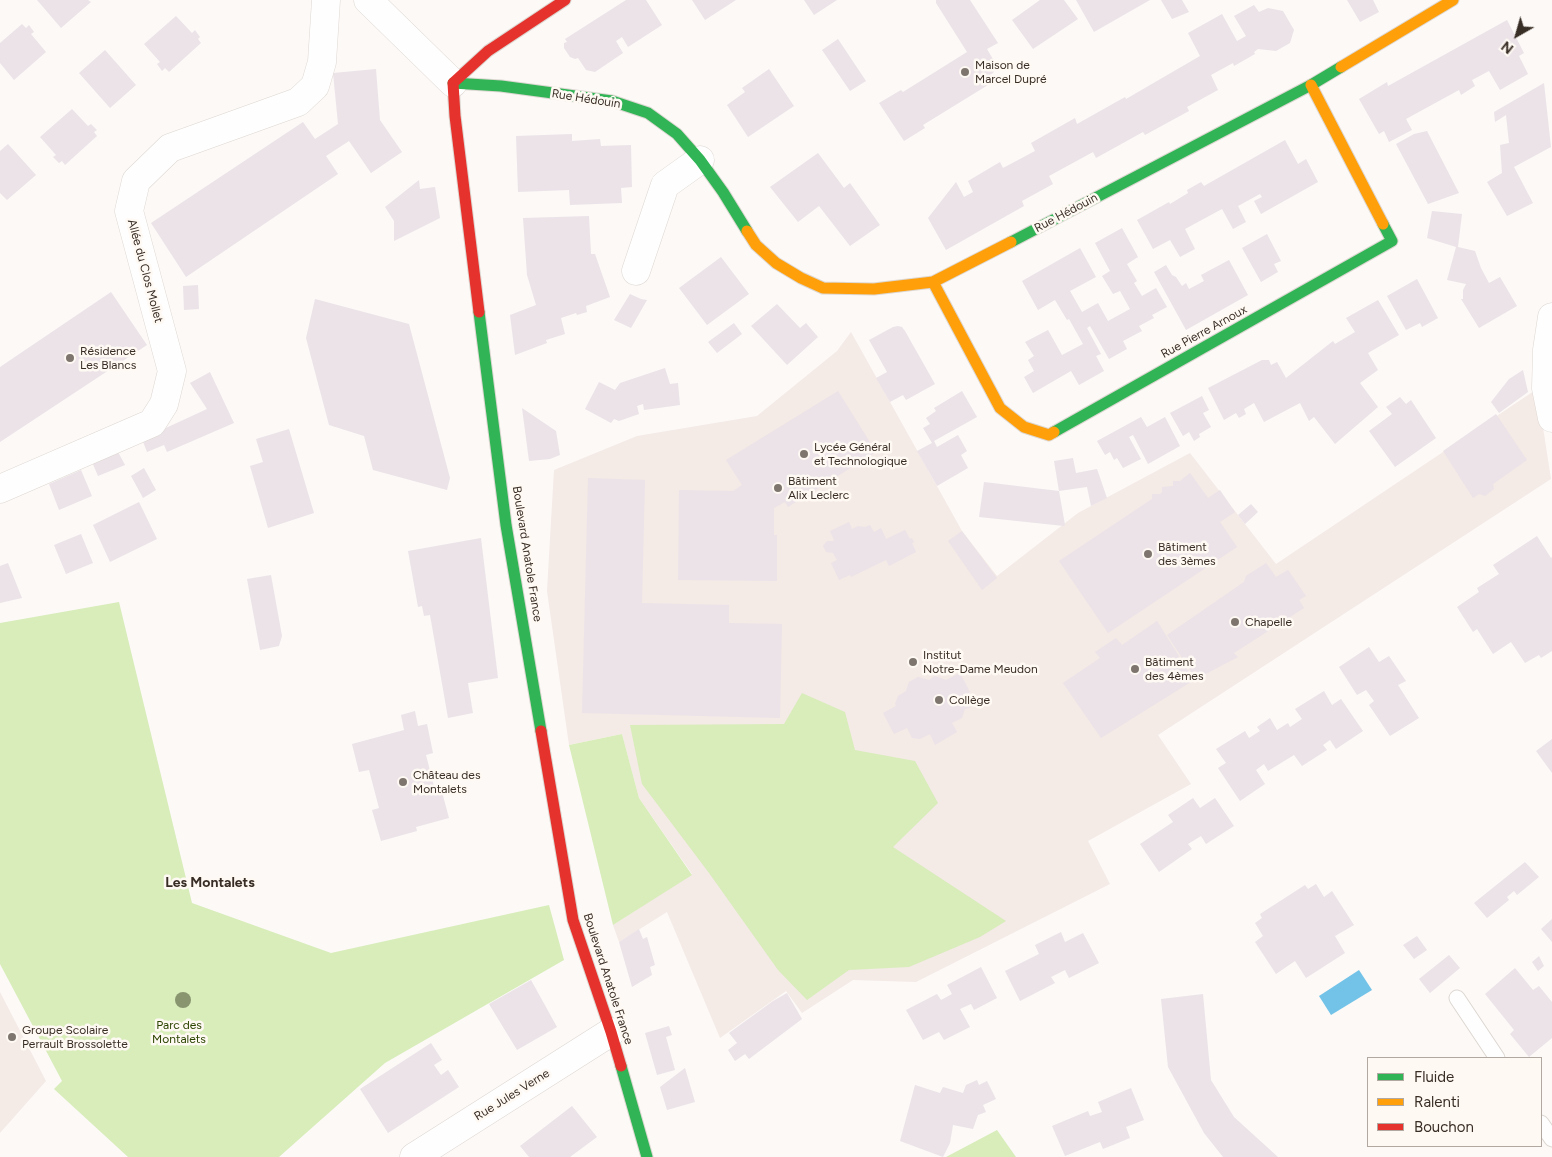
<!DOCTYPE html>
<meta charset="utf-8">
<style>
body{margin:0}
#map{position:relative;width:1552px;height:1157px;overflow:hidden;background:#fcf9f7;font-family:Figtree,sans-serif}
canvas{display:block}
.legend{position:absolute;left:1367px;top:1057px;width:175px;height:90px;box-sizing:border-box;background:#fff9f4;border:1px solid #b0a8a1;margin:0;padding:6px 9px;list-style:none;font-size:15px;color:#392e25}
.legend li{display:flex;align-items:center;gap:10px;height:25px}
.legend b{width:25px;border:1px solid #b0a8a1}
.north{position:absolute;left:1492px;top:10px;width:50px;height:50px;-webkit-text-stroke:4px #fff9f4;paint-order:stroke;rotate:218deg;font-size:14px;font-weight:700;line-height:20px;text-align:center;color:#392e25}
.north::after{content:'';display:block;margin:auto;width:18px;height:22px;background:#392e25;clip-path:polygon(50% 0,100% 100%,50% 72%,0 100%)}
</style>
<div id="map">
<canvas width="1552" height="1157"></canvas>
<ul class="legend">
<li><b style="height:6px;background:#30b455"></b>Fluide</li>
<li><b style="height:6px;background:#ff9f0a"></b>Ralenti</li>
<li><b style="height:6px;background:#e5322d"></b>Bouchon</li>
</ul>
<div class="north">N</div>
</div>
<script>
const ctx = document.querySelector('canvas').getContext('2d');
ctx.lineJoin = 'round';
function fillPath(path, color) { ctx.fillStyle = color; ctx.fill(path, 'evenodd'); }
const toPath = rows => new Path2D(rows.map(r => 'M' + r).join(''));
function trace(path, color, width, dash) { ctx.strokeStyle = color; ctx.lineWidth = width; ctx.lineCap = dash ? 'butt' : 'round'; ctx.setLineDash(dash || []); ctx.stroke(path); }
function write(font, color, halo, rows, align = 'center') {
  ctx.font = font + ' Figtree,sans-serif'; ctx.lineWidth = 5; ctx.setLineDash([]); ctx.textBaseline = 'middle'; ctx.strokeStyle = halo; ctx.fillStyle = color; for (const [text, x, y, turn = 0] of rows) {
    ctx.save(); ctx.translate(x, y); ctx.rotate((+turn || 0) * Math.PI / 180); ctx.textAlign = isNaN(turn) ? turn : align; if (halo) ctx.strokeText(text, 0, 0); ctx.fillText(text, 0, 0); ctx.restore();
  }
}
fillPath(toPath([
 [851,332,962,531,997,576,1078,513,1190,453,1276,564,1537,389,1551,479,1158,735,1191,784,1088,841,1110,884,916,982,853,980,802,1013,786,991,720,1038,667,912,619,942,613,925,692,874,639,798,622,734,569,745,547,591,554,470,637,436,757,416,837,351],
 [0,992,46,1081,0,1133]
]), '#f4eae6');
fillPath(toPath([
 [119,602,192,903,331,953,549,905,564,960,385,1063,279,1157,128,1157,54,1089,62,1081,0,964,0,623],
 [802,693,845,712,855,750,915,761,938,803,893,847,1006,921,980,937,909,967,849,970,807,1000,778,970,709,873,642,784,630,725,784,724],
 [622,734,639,798,692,875,613,925,569,745],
 [997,1130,1016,1157,946,1157]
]), '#d8edba');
fillPath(toPath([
 [1359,970,1372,990,1331,1015,1319,996]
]), '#73c3e8');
fillPath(toPath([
 [37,0,88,0,91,2,61,28],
 [626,0,646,0,662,25,628,47,622,37,616,41,623,53,595,72,586,70,578,58,575,59,570,57,564,48,564,43,567,42,565,39],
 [692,0,736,0,705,20],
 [804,0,837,0,814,15],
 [936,0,970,0,998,43,987,49,997,66,993,73,986,77,983,76,988,85,923,125,925,128,904,141,879,103,901,90,903,92,967,52,936,3],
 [1040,0,1064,0,1078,19,1033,49,1012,20],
 [1076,0,1150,0,1094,32],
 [1161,0,1182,0,1189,12,1172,19],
 [1347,0,1373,0,1379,12,1360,22],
 [1254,5,1259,12,1268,8,1283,11,1294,30,1290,43,1276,51,1258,49,1254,52,1255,54,1234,66,1233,63,1211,75,1218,90,1187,107,1189,111,1145,135,1143,132,1096,158,1093,152,1049,176,1053,184,1022,201,1024,206,946,250,928,218,956,182,964,197,973,192,968,181,1000,162,1003,168,1035,151,1031,143,1075,118,1077,124,1125,97,1126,99,1200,56,1188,33,1222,14,1237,41,1246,36,1234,16],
 [176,16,192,33,195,30,200,37,198,39,201,43,169,72,165,68,162,71,157,64,160,62,144,44],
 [1507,20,1524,53,1519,56,1528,74,1500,90,1489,71,1472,80,1475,86,1461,95,1459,90,1406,119,1412,130,1389,142,1384,131,1379,134,1359,99,1387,82,1388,86],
 [22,24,26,28,29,25,34,32,31,34,46,52,14,80,0,63,0,43],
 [838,39,866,81,850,91,822,50],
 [105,50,136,85,110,108,79,73],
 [376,69,380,120,402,152,371,173,349,141,326,156,338,174,186,277,151,223,303,122,315,139,338,124,333,73],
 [769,69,794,106,748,137,727,105,745,92,742,88],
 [1544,83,1551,147,1514,167,1533,203,1507,216,1487,182,1502,173,1500,145,1509,143,1506,115,1495,122,1494,112],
 [72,109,88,126,91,124,97,130,94,132,97,136,65,165,62,161,59,163,53,157,56,155,40,137],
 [1427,131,1459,193,1428,204,1396,144,1414,134],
 [572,134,572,141,600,139,601,146,631,145,632,187,621,188,622,203,570,205,569,190,518,192,516,136],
 [1285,140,1298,164,1306,159,1318,182,1261,214,1254,201,1262,197,1260,194,1238,206,1246,222,1233,229,1222,209,1185,229,1195,249,1180,257,1170,240,1153,249,1137,220,1169,202,1170,204,1188,193,1187,190,1201,182,1204,186],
 [8,144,36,175,7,200,0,193,0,151],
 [818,153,844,188,850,183,880,225,850,246,819,206,798,222,770,187],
 [419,180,420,189,435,187,440,218,394,241,394,221,385,207],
 [1432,211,1462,214,1458,247,1475,251,1481,268,1489,283,1500,277,1517,306,1479,328,1461,299,1463,299,1463,290,1466,284,1447,280,1456,247,1427,238],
 [589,216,591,254,595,254,610,297,586,306,587,312,577,315,576,313,561,318,565,334,546,340,547,343,515,355,510,315,536,305,527,275,523,218],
 [1122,228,1138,257,1127,264,1137,281,1134,283,1142,296,1156,288,1167,307,1152,315,1154,318,1139,326,1142,331,1123,341,1127,349,1109,359,1090,326,1087,328,1101,354,1096,356,1104,371,1079,385,1071,371,1033,393,1024,377,1034,371,1028,360,1034,356,1025,342,1048,330,1062,355,1083,344,1069,319,1067,320,1055,300,1038,310,1022,281,1080,248,1096,277,1070,291,1082,312,1098,303,1108,321,1130,309,1120,291,1113,294,1102,276,1110,271,1095,243],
 [1267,234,1281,261,1274,264,1278,272,1261,282,1242,248],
 [721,257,749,294,707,325,679,288],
 [1229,260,1248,295,1186,330,1154,272,1166,265,1172,275,1176,277,1182,286,1186,283,1189,289,1204,281,1201,275],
 [1417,279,1438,318,1422,327,1420,323,1406,330,1387,296],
 [198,285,199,309,184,310,183,286],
 [111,292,147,345,0,442,0,367],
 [630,294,641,299,647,300,631,328,614,320],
 [315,299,409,324,450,478,447,490,373,470,364,436,329,425,306,338],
 [1378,300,1399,335,1368,353,1378,370,1360,383,1378,407,1335,444,1314,417,1309,421,1300,403,1264,422,1254,403,1244,409,1246,414,1239,418,1236,413,1224,420,1208,388,1262,360,1269,360,1271,365,1277,362,1286,378,1333,341,1335,344,1355,332,1346,318],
 [777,304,800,328,806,323,818,337,787,365,751,326],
 [734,323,742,334,717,353,708,342],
 [898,326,902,327,905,331,935,384,906,400,903,395,890,402,876,378,887,372,869,340,893,327],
 [665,368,670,384,678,383,680,405,644,410,643,404,637,406,639,414,619,421,614,419,611,423,585,409,599,382,615,390,620,383],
 [1523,370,1528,392,1499,413,1491,402,1509,379],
 [210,372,234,423,167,452,164,445,147,452,142,439,207,409,190,383],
 [838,391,876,452,788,507,785,502,774,508,774,535,777,535,777,581,678,580,679,490,733,491,742,485,726,460],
 [962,391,977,417,934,441,937,447,958,435,967,451,961,455,968,468,937,486,917,451,932,443,923,428,930,424,926,418,936,411,934,408],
 [1202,396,1209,410,1203,413,1211,427,1199,434,1200,437,1194,441,1189,432,1183,436,1170,413],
 [1400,397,1406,404,1411,400,1436,438,1395,467,1369,431,1392,414,1386,407],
 [522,408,556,431,560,455,550,459,529,461],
 [1496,414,1527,460,1493,484,1494,489,1485,496,1479,494,1473,498,1443,451],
 [1141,417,1147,427,1165,417,1180,446,1148,464,1133,435,1129,437,1141,459,1123,468,1117,458,1114,460,1110,452,1105,455,1097,441],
 [289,429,314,513,268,528,250,466,263,462,256,439],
 [117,450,125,465,98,476,92,462],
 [1073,458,1076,473,1097,469,1107,498,1091,506,1087,487,1059,491,1065,525,1064,526,979,517,984,482,1059,491,1054,461],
 [144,468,156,490,143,498,131,476],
 [81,470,92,496,59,510,49,484],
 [1190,473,1208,498,1220,490,1235,512,1220,522,1237,547,1108,633,1059,561,1152,499,1152,494,1160,494,1162,492,1162,487,1173,486,1173,481,1180,481],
 [588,478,645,480,642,603,729,605,729,623,782,624,780,718,582,713],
 [139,502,157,539,110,562,93,525],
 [1251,504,1258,512,1245,524,1238,515],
 [849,522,852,529,858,526,865,527,870,525,874,532,881,528,886,539,905,530,910,539,912,538,914,542,912,543,916,552,889,566,886,560,851,577,850,575,839,580,831,563,837,560,833,553,826,552,823,546,827,541,833,541,834,540,830,531],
 [962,531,997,578,982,590,948,541],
 [81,534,93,563,66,574,54,545],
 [1537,536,1551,558,1552,557,1552,651,1541,658,1539,655,1525,663,1511,642,1493,654,1477,629,1473,632,1457,607,1479,592,1477,588,1499,574,1493,565],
 [481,538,498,678,468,683,473,713,448,718,430,615,424,616,422,606,418,607,408,551],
 [8,563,22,598,0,603,0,566],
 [1266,563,1276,577,1288,570,1306,596,1299,600,1304,608,1234,653,1238,657,1196,679,1167,635,1244,582,1246,576],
 [271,575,282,636,279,646,260,650,247,579],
 [1157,621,1194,680,1101,738,1063,683,1100,658,1095,652,1116,638,1122,645],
 [1369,647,1379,662,1389,656,1406,681,1398,685,1419,718,1390,736,1369,705,1374,701,1366,690,1357,695,1339,667],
 [960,673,970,692,965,696,971,701,972,704,970,708,965,709,962,718,952,723,957,732,935,745,930,734,920,739,912,738,907,728,894,734,883,713,896,706,895,704,898,696,906,691,909,682,918,677,929,680,935,676,946,680],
 [1324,691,1332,705,1341,699,1363,731,1336,749,1330,740,1323,745,1327,750,1302,766,1294,755,1268,771,1264,764,1256,770,1265,784,1240,801,1218,768,1226,763,1216,749,1245,731,1249,738,1260,731,1257,727,1270,718,1277,730,1288,723,1290,727,1302,719,1295,709],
 [415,711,418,726,427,724,433,753,426,755,436,794,442,792,449,818,416,827,417,831,381,841,372,810,379,808,369,770,359,772,352,744,404,730,401,715],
 [1552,739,1552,773,1536,751],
 [1193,798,1200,808,1215,798,1234,826,1206,844,1201,836,1188,844,1192,849,1159,872,1140,844,1173,822,1168,815],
 [1525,862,1539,877,1517,895,1514,891,1507,897,1509,900,1487,918,1474,903],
 [1316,884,1324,897,1332,891,1354,925,1335,936,1345,953,1306,978,1295,961,1276,974,1255,942,1263,936,1255,923,1262,918,1260,914,1305,885,1308,889],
 [1552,919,1552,942,1541,929],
 [639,929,643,939,647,937,655,965,650,967,652,975,632,987,619,942],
 [1061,932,1065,942,1083,933,1099,963,1069,978,1065,970,1051,977,1055,983,1020,1001,1005,971,1039,954,1035,945],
 [1417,936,1427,950,1414,959,1403,945],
 [1449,955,1460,968,1430,993,1419,979],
 [1539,956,1544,966,1538,971,1532,962],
 [981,967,997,998,974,1010,971,1004,960,1009,970,1027,944,1040,939,1032,923,1040,906,1010,937,994,941,1000,952,994,947,985],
 [1515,968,1533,990,1539,986,1552,1002,1552,1038,1529,1057,1510,1034,1514,1030,1485,994],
 [531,980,557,1027,517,1050,489,1004],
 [787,993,802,1019,749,1059,745,1054,735,1061,728,1050,737,1043,729,1033,773,1001],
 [1203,994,1211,1080,1234,1117,1278,1157,1223,1157,1204,1133,1168,1067,1161,999],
 [669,1026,672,1035,666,1037,675,1070,657,1075,645,1033],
 [431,1043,442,1060,434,1065,441,1075,448,1070,459,1087,388,1133,360,1089],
 [685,1068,695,1102,667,1110,660,1087],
 [977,1080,979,1085,987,1081,996,1099,983,1105,986,1112,978,1115,973,1129,953,1125,950,1143,943,1157,900,1141,915,1085,940,1093,943,1087,963,1093,966,1085],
 [1131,1088,1144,1120,1126,1127,1130,1138,1103,1149,1100,1142,1065,1156,1052,1126,1088,1111,1090,1116,1102,1112,1098,1102],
 [572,1106,597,1137,570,1157,529,1157,520,1146]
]), '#ebe3e8');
const lane = toPath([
 [1457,998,1497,1058],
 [1541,1123,1552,1139]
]);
const street = toPath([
 [368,0,453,83],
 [636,271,665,185,700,160],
 [1552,317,1547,350,1546,388,1552,418],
 [0,489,152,423,164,404,172,371,129,211,136,181,170,148,298,102,315,86,322,62,326,0],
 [414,1157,611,1032]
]);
const fast = toPath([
 [453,83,501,86,612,101,648,113,677,134,700,160,723,192,747,231],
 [1011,242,1311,85,1341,67],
 [479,312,506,525,541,731],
 [1054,432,1392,241,1383,224],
 [621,1066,647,1157]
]);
const slow = toPath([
 [1341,67,1453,0],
 [1311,85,1383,224],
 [747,231,756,245,776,263,801,278,823,288,874,289,933,282,1011,242],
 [933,282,1000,408,1024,427,1049,435,1054,432]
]);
const jam = toPath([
 [479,312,455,116,453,83,488,51,565,0],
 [541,731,573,920,611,1032,621,1066]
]);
trace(lane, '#ddd7d1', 17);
trace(street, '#ddd7d1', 29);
trace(fast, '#ddd7d1', 13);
trace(slow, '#ddd7d1', 13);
trace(jam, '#ddd7d1', 13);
trace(lane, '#fffefe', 15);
trace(street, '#fffefe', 28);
trace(fast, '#30b455', 11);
trace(slow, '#ff9f0a', 11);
trace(jam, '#e5322d', 11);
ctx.fillStyle = '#89956f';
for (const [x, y] of [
 [183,1000]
]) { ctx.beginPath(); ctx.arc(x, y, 8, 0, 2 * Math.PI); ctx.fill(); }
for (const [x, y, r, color] of [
 [965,72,5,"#7d756e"],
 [70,358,5,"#7d756e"],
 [804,454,5,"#7d756e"],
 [778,488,5,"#7d756e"],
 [1148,554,5,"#7d756e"],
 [1235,622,5,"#7d756e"],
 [913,662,5,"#7d756e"],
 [1135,669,5,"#7d756e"],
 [939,700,5,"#7d756e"],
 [403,782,5,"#7d756e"],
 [12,1037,5,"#7d756e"]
]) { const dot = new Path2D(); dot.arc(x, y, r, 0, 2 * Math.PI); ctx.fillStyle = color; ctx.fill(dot); trace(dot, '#fff9f4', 2); }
write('12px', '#392e25', '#fff9f4', [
 ["Maison de",975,65],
 ["Marcel Dupré",975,79],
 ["Résidence",80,351],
 ["Les Blancs",80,365],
 ["Lycée Général",814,447],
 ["et Technologique",814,461],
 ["Bâtiment",788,481],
 ["Alix Leclerc",788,495],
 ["Bâtiment",1158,547],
 ["des 3èmes",1158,561],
 ["Chapelle",1245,622],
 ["Institut",923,655],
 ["Notre-Dame Meudon",923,669],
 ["Bâtiment",1145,662],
 ["des 4èmes",1145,676],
 ["Collège",949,700],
 ["Château des",413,775],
 ["Montalets",413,789],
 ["Groupe Scolaire",22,1030],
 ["Perrault Brossolette",22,1044]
], 'left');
write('12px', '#392e25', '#fff9f4', [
 ["Rue Hédouin",586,99,9],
 ["Rue Hédouin",1066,213,-28],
 ["Allée du Clos Mollet",145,271,75],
 ["Rue Pierre Arnoux",1204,332,-29],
 ["Boulevard Anatole France",527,554,81],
 ["Boulevard Anatole France",608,979,72],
 ["Rue Jules Verne",512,1095,-32]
]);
write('12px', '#2b4400', '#fff9f4', [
 ["Parc des",179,1025],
 ["Montalets",179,1039]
]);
write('bold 14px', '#392e25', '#fff9f4', [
 ["Les Montalets",210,883]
]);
</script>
